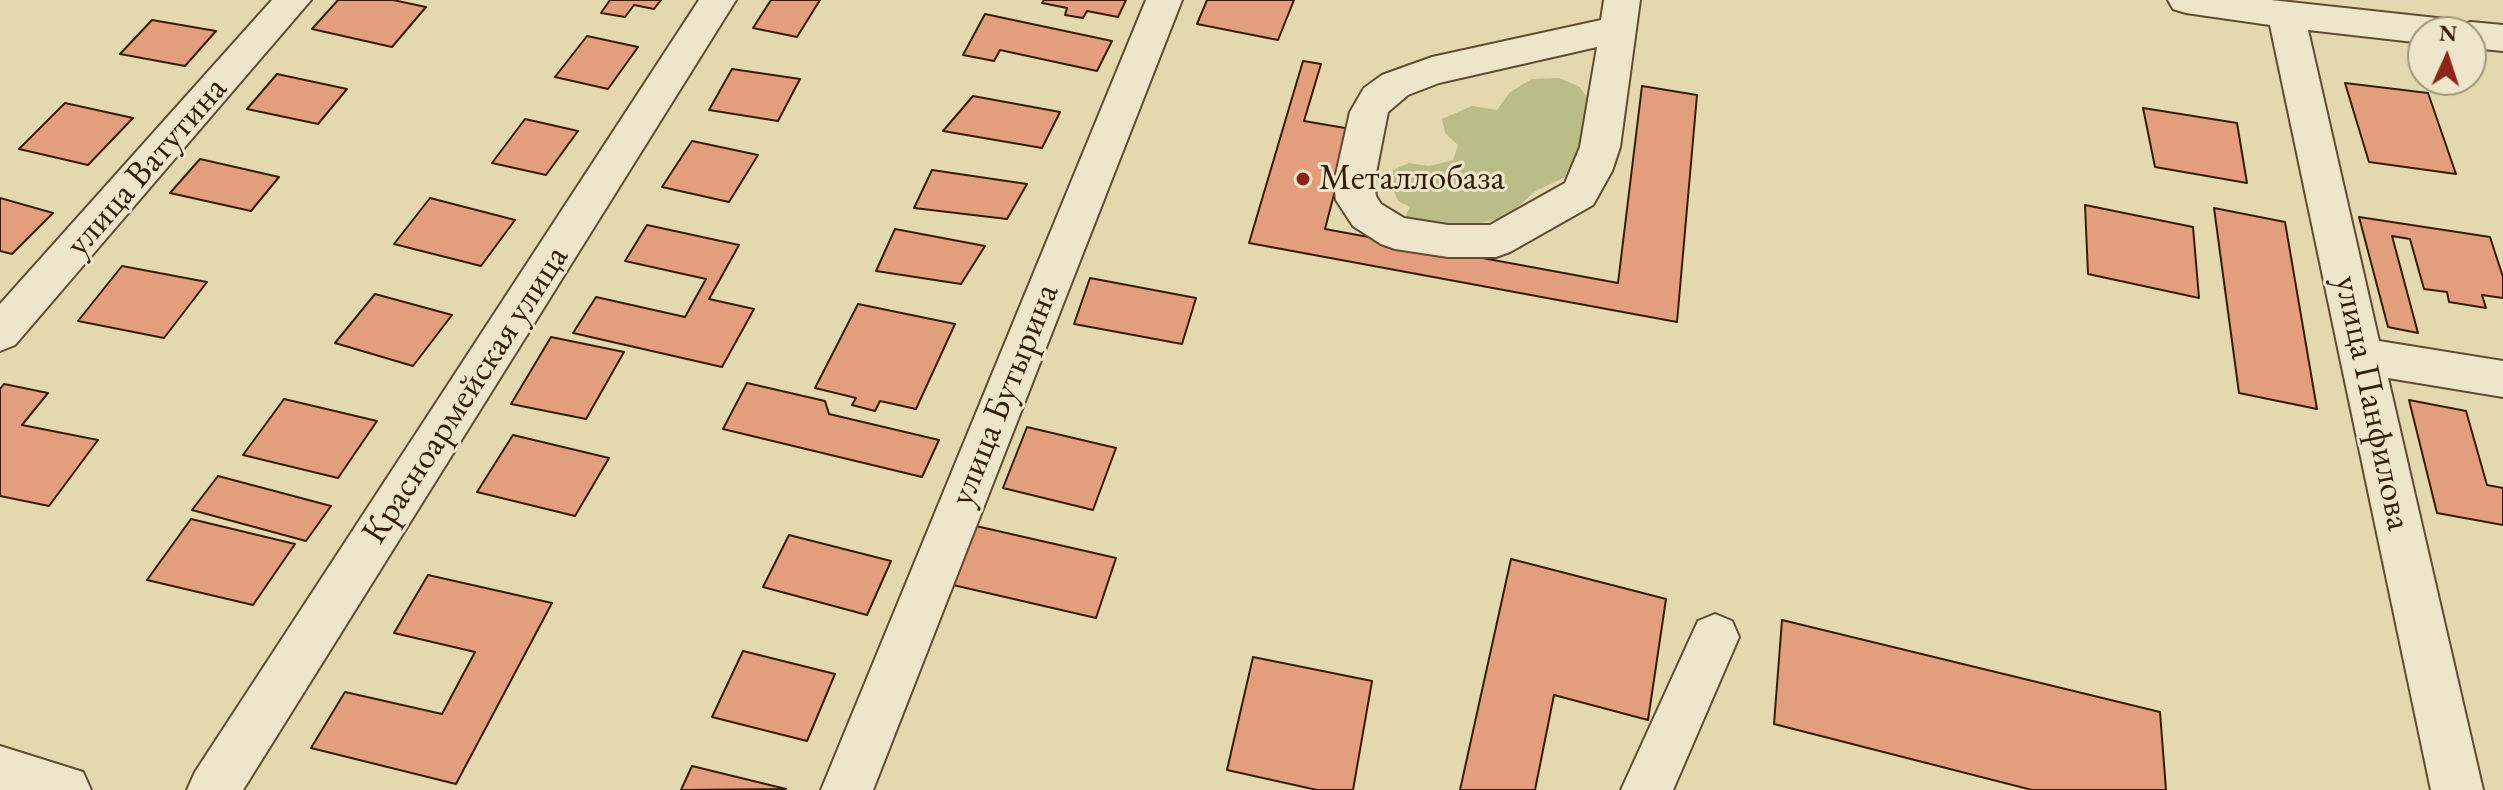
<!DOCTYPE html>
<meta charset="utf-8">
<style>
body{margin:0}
#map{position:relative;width:2503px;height:790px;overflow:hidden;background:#e4d8af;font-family:"EB Garamond",serif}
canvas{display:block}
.north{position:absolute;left:2407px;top:16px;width:80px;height:80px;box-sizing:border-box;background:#ede6cb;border:2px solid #a4957d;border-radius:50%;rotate:3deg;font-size:22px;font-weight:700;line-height:32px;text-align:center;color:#371c08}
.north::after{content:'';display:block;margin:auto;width:28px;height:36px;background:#8f2418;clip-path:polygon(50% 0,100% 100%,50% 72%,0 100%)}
</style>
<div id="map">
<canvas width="2503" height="790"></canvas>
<div class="north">N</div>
</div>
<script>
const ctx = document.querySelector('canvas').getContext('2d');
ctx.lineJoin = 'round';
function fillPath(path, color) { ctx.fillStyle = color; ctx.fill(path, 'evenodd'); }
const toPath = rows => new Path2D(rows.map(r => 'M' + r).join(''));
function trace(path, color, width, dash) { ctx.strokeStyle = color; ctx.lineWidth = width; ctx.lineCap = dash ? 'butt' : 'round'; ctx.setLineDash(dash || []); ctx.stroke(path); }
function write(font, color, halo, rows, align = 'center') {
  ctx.font = font + ' "EB Garamond",serif'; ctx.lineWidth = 6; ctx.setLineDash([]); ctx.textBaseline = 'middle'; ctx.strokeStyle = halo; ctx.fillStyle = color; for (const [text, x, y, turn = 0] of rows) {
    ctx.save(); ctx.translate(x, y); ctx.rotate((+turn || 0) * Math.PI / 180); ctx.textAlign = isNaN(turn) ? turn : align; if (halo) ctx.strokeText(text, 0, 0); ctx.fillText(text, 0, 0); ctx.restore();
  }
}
fillPath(toPath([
 [1559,78,1580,87,1590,102,1594,118,1573,165,1565,177,1534,192,1507,217,1452,229,1407,225,1406,215,1410,207,1398,201,1393,189,1393,170,1409,163,1429,166,1453,160,1458,145,1445,133,1442,119,1472,106,1497,110,1510,92,1532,79]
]), '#babd87');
const building = toPath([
 [338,0,393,0,426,7,392,47,312,29,338,0],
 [610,0,661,0,654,9,634,5,625,17,601,13,610,0],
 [771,0,820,0,797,37,753,28,771,0],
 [1044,0,1126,0,1118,17,1087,11,1083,18,1065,15,1067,8,1042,3,1044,0],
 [1207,0,1294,0,1278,40,1197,24,1207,0],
 [985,14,1112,41,1097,71,1000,50,994,61,963,55,985,14],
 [152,20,216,31,185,66,120,54,152,20],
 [587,36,638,47,608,89,555,77,587,36],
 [1303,61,1321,64,1304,121,1351,129,1325,229,1618,283,1642,86,1697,95,1677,322,1249,243,1303,61],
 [732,69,800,79,778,121,709,110,732,69],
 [277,74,347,89,318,124,247,109,277,74],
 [2345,83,2428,93,2456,174,2369,162,2345,83],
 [973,96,1060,112,1042,148,943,131,973,96],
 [65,103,133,118,88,165,19,149,65,103],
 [2143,108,2237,123,2247,183,2155,167,2143,108],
 [525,119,578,131,546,175,492,163,525,119],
 [692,141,758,155,729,202,662,187,692,141],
 [200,159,279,177,251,211,170,193,200,159],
 [932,170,1027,184,1007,219,914,208,932,170],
 [0,198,53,213,12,254,0,251,0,198],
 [430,198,515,220,481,266,394,244,430,198],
 [2085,205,2193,227,2199,298,2088,274,2085,205],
 [2214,208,2285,222,2317,409,2239,393,2214,208],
 [2359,217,2490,237,2503,277,2503,298,2482,295,2486,308,2449,302,2447,292,2424,289,2410,239,2392,236,2418,333,2388,327,2359,217],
 [647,225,739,245,709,299,754,309,722,367,573,333,596,297,685,317,706,279,625,261,647,225],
 [895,229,985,246,961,284,876,271,895,229],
 [122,266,207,282,164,338,78,321,122,266],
 [1090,278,1196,298,1182,344,1074,324,1090,278],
 [375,294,452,315,413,366,335,343,375,294],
 [858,304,955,324,916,409,880,401,875,411,852,405,856,398,815,388,858,304],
 [551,337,624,352,586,419,511,404,551,337],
 [747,383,825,401,829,414,939,440,922,477,723,429,747,383],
 [4,384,48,393,22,425,98,440,49,506,0,496,0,389,4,384],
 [284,399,377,421,338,478,243,455,284,399],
 [2409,400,2466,411,2487,485,2503,488,2503,525,2437,513,2409,400],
 [1027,427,1116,448,1093,510,1003,488,1027,427],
 [513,435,609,458,575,516,477,492,513,435],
 [218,476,331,506,306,541,192,510,218,476],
 [191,519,295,544,253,605,147,580,191,519],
 [976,526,1116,558,1096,618,953,585,976,526],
 [789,535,891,561,867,615,763,587,789,535],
 [1511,559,1666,599,1648,720,1554,695,1535,790,1460,790,1511,559],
 [428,575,552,603,456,784,311,748,345,692,442,714,475,652,394,633,428,575],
 [1782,620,2160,712,2166,790,2032,790,1774,724,1782,620],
 [743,651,835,674,807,741,712,717,743,651],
 [1253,657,1372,681,1353,790,1317,790,1227,770,1253,657],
 [692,766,786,789,681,790,692,766]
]);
fillPath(building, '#e39f7d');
trace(building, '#371c08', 2);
const minor = toPath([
 [272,0,311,0,15,345,0,351,0,304,272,0],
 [699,0,736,0,243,790,187,790,195,772,699,0],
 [1146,0,1182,0,873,790,821,790,1146,0],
 [1604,0,1640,0,1620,147,1612,171,1593,205,1510,252,1496,257,1448,257,1395,249,1381,244,1353,226,1336,200,1334,183,1350,112,1364,88,1382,75,1432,57,1601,20,1604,0],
 [1597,47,1580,147,1565,183,1490,225,1448,225,1404,218,1381,204,1376,196,1374,183,1388,112,1408,95,1439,83,1597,47],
 [2168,0,2271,0,2446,19,2460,25,2471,22,2503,25,2503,51,2471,48,2471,32,2423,32,2423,43,2308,30,2379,341,2503,361,2503,397,2388,378,2483,790,2431,790,2270,25,2186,13,2173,9,2168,0],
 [1715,614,1732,621,1739,637,1673,790,1621,790,1698,621,1715,614],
 [0,746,83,772,91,790,0,790,0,746]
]);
trace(minor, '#624b32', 4);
fillPath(minor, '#ede6cb');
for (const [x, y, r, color] of [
 [1303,179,8,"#8f2418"]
]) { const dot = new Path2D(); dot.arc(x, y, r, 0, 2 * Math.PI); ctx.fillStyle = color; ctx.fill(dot); trace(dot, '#ede6cb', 3); }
write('36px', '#371c08', '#ede6cb', [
 ["улица Ватутина",147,167,-49],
 ["Красноармейская улица",466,395,-57],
 ["улица Бутырина",1005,395,-68],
 ["улица Панфилова",2372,403,78]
]);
write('36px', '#371c08', '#ede6cb', [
 ["Металлобаза",1319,179]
], 'left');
</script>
